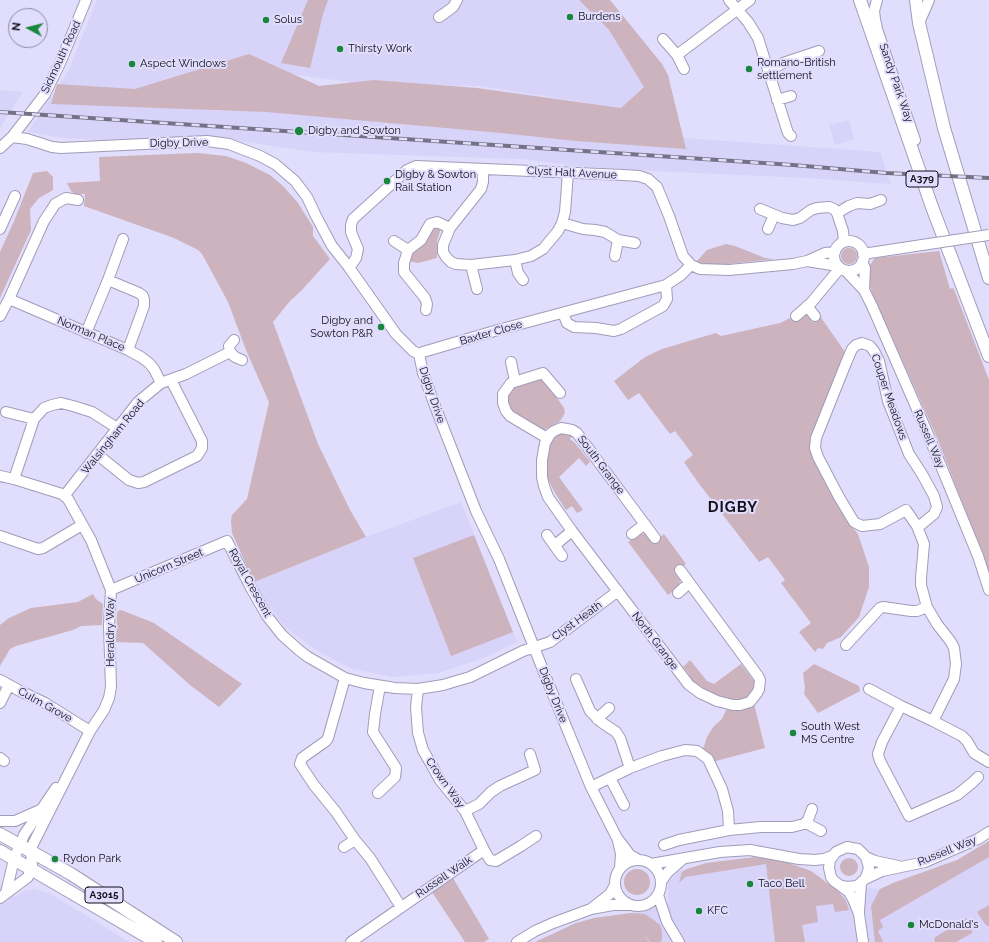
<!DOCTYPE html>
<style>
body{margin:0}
#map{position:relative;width:989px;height:942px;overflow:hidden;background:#e1ddfc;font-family:Raleway,sans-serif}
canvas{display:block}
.north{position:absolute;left:8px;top:8px;width:40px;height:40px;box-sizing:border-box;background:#e1ddfc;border:1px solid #8e8ba2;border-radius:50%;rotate:277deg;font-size:11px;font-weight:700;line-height:16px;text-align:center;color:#110f1a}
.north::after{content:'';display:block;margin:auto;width:14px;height:18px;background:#18863d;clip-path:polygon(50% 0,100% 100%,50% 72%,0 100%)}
</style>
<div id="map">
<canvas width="989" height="942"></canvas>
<div class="north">N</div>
</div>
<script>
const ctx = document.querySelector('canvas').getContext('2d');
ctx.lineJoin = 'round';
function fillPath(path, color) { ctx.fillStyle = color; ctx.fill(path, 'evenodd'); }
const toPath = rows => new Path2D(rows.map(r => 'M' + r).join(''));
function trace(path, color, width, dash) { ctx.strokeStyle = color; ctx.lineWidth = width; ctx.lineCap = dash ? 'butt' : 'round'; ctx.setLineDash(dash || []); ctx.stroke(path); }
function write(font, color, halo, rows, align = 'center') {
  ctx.font = font + ' Raleway,sans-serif'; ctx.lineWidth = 4; ctx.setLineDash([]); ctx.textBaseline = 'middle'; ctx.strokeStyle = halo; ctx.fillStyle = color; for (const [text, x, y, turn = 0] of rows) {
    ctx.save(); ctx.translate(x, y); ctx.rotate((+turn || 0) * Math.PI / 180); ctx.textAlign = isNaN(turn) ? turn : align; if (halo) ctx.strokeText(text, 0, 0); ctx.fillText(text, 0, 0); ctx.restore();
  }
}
fillPath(toPath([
 [97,0,579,0,609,30,644,87,621,108,479,86,424,85,388,87,230,66,174,107,216,111,306,108,556,129,880,152,891,184,808,178,655,171,578,166,520,159,313,152,234,140,184,137,106,140,63,138,28,132,69,70],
 [0,90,23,92,0,128],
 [849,120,854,139,835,145,829,125],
 [461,502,517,642,481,659,438,673,394,677,352,669,319,652,286,628,270,607,254,582,366,537],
 [989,841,989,942,535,942,576,923,594,918,631,913,668,905,668,884,678,871,755,857,830,887,880,889,893,883,957,860],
 [0,882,1,886,15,897,23,891,34,889,49,893,129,942,0,942]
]), '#d8d3f9');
fillPath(toPath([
 [308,0,328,0,323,14,310,68,281,63],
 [579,0,610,0,662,64,668,75,686,149,576,141,501,133,267,112,51,104,57,84,135,89,249,54,319,86,374,80,477,88,621,108,644,87,609,30],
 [197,153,226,156,246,163,270,175,283,186,298,203,313,227,313,236,330,259,301,291,290,301,273,322,318,444,350,510,366,537,254,582,232,533,231,521,232,515,247,499,269,402,246,350,228,302,202,254,198,250,174,238,84,206,85,194,75,194,71,191,67,183,100,181,99,157],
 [47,171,53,177,53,190,39,198,30,209,31,230,0,298,0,252,14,221,33,173],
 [434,225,441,228,437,241,437,258,418,263,407,261,407,258],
 [726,244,735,246,765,258,774,259,718,265,705,264,696,262,707,250],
 '841 256a8 8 0 1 1 16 0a8 8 0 1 1-16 0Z',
 [939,251,950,289,952,288,954,289,989,380,989,572,938,440,873,295,869,284,870,265,875,258],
 [804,315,807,315,812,322,820,316,845,352,811,440,810,448,845,518,858,534,869,567,869,587,859,617,841,637,827,643,823,649,818,648,815,652,799,632,811,623,781,583,785,580,768,557,759,562,697,481,684,462,693,455,675,431,670,434,639,393,628,400,614,381,645,357,662,349,716,333,721,336,780,323,792,317,795,321],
 [544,376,556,392,557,398,564,408,565,413,560,421,544,430,533,425,513,414,506,402,508,388],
 [560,432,572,436,570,439,575,443,590,462,586,466,579,458,559,477,583,510,577,513,572,506,566,510,555,493,546,475,544,462,551,438],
 [640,534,647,534,653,543,664,534,686,564,674,572,680,580,679,587,668,595,628,542],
 [474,535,513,632,451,656,413,558],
 [93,594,96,599,103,604,102,625,81,626,73,630,16,646,10,649,0,666,0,625,9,618,31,608,78,602],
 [121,610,154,623,242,684,219,707,190,685,143,643,116,642,117,614,118,611],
 [690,660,707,681,714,684,741,664,753,680,755,678,755,686,750,696,744,699,736,700,713,695,695,685,688,676,689,674,683,667],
 [814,664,859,686,860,691,818,713,804,694,805,688,803,673],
 [754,704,765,748,712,762,703,749,707,737,714,726,722,719,726,710,743,710],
 [989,841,989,857,880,920,883,927,878,931,883,942,875,942,871,906,880,889,893,883,957,860],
 [755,857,778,859,811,871,837,890,846,901,849,910,835,912,833,904,816,906,818,922,802,925,805,942,775,942,766,864,685,877,679,883,682,872,687,869,706,863],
 '840 867a9 9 0 1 1 18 0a9 9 0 1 1-18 0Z',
 '624 882a13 13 0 1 1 26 0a13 13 0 1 1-26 0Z',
 [453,878,489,939,484,942,465,942,432,892],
 [989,905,989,926,988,926,985,924,977,912],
 [631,913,645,914,655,921,660,925,662,931,662,938,661,942,650,942,642,932,633,924,642,932,649,942,535,942,576,923,594,918],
 [966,918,972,928,972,933,956,942,935,942,934,938]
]), '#ccb3be');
const minor = toPath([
 [729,0,748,22,758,38,788,133,791,136],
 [877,0,874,11,875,19,877,29,915,140],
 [439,17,445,13,453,7,457,0],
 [919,23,929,0],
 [663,39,677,55,684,69],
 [677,55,750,0],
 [768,71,783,63,819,51],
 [777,100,791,96],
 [12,137,27,139,52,147,61,148,207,141,229,144,260,156,275,164,295,181,307,197,316,216,332,246,348,266,396,334,413,351,419,354,423,373,435,406,476,511,499,559,547,680,591,787,617,838,630,855,639,860],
 [0,148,12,137,45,94,61,61,86,0],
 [483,169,483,182,481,189,450,228,443,245,443,252,446,257,451,262,456,264,471,265,515,260,531,256,543,249,558,231,562,223,565,212,568,173],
 [760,209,782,218,793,220,800,218,811,210,817,208,829,207,834,209,837,213,843,231,844,242],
 [837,213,849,206,857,203,870,204,881,200],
 [562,223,583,229,595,230,605,232,618,240,635,243],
 [0,229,15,196],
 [768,229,774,215],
 [394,241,408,250,421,240,430,224,437,222,450,228],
 '834 256a15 15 0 1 1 30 0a15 15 0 1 1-30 0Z',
 [408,250,404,263,404,272,425,298,427,304,426,310],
 [863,254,922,245],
 [615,256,618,240],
 [515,260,518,273,523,280],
 [807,261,838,266],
 [862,262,865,268,864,290],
 [471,265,477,289],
 [348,266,352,264,356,258,358,249,351,232,351,225,353,219,407,170,416,166,623,175,639,176,648,179,657,187,669,216,683,256,691,265,700,269,729,270,793,264,807,261,825,253,835,252],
 [846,271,864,290,872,306,927,432,978,556,989,590],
 [108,280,139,293,143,296,144,300,144,306,128,350],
 [9,299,128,350,141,357,149,363,154,369,161,383],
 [807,306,815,316],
 [563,313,567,323,574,327,596,328,614,331,621,329,663,306,667,299,666,285],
 [0,316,9,299,44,221,52,209,55,204,66,198,78,200],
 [796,316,811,303,840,268],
 [86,333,108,280,123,239],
 [234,340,229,346,230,352,235,357,242,360],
 [419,354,423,352,498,330,666,285,681,275,691,265],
 [511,362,515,381],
 [6,412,34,419],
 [547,438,510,416,506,411,503,403,503,394,511,383,543,373,560,393],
 [98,455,129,480,138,483,144,482,197,456,202,448,202,441,171,380],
 [0,476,14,479,62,494,68,499,91,540,111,590,109,625,111,687,109,698,104,710,90,731,32,846,31,851,32,865,28,877,0,898],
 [14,479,34,419,44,408,52,405,61,403,73,406,92,412,117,428],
 [65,495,138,402,161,383,186,374,230,352],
 [917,526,922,524,934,514,937,507,934,496,922,474,909,454,888,401,879,361,874,351,870,346,862,343,856,345,852,349,846,363,816,438,815,448,818,457,839,497,854,522,862,526,880,524,906,510,917,526,924,544,921,578,921,585,927,607,937,624,951,642,954,648,956,664,954,679,933,721],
 [632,534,645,524],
 [547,535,562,556],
 [0,536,38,549,43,548,82,525],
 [655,538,577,433,572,430,561,428,554,431,550,434,545,443,542,460,542,477,544,486,548,497,572,531,689,685,700,693,717,701,733,705,740,705,750,702,757,693,759,689,760,680,758,676,680,570],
 [555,545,572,531],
 [111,590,227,541,251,588,267,616,282,635,300,651,308,657,345,678,364,683,395,688,418,689,443,685,470,677,523,651,550,642,618,591],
 [678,593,689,583],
 [846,645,880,608,883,607,911,611,917,611,927,607],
 [345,678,328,738,326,741,302,758,300,764,314,785,336,812,355,840,370,858,401,907],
 [576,679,590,711,601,722,616,732,620,738,630,768],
 [0,680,20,691,45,703,90,731],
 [418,689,416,707,418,733,423,750,440,780,465,811,484,850],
 [869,689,901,706,933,721,962,736,967,741,974,753,989,762],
 [0,703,9,685],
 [901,706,882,742,878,754,880,761,909,816,957,795,973,782,978,777],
 [597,719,609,708],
 [0,758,4,761],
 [610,778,624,805],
 [591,787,630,768,662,756,685,750,697,751,708,759,722,789,728,811,729,830,761,827,792,827,804,824,808,824,821,831],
 [378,793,395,777,396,768,373,732,375,714,380,686],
 [465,811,479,804,491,792,500,786,535,770,530,754],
 [0,821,15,821,40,810],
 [804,824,808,820,812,809],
 [618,841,621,854,620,868],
 [664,845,679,840,729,830],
 [344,847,355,840],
 [866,857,875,861,898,866],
 '615 883a23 23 0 1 1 46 0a23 23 0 1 1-46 0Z',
 [651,864,720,852,750,850,799,859,815,860,824,859,832,856],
 [865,879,882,871,925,862,978,839,989,832],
 [661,882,668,872,683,859],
 [842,886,847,887,857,886,865,879,867,874,869,868,866,857,858,849,852,848,847,847,836,852,830,860,829,868,831,877,834,881,849,892,853,899,859,914,863,942],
 [6,893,14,859,24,835,56,788],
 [658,895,667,922,679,942],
 [592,908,610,894,615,885],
 [859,912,861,883],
 [351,942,484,850,490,860,496,861,521,846,536,836],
 [517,942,535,931,553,923,591,909,613,905,631,905]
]);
const major = toPath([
 [860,0,932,207,989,356],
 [916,0,919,23,944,128,989,278],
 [0,834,71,874,176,942],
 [0,851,156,942]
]);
trace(minor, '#a09cb9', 12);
trace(major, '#a09cb9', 14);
trace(minor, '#fff', 10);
trace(major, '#fff', 12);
const rail = toPath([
 [0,112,793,165,886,173,989,178]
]);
trace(rail, '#757286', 4);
trace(rail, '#e1ddfc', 2.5, [8]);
const minorBridge = toPath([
 [922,245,989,235]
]);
trace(minorBridge, '#a09cb9', 12, []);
trace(minorBridge, '#fff', 10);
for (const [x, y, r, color] of [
 [570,17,4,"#18863d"],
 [266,20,4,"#18863d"],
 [340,49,4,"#18863d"],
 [132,64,4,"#18863d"],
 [749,69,4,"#18863d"],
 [299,131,5,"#18863d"],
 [387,181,4,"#18863d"],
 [381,327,4,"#18863d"],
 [793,733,4,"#18863d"],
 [55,859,4,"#18863d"],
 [750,884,4,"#18863d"],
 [699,911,4,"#18863d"],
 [911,925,4,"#18863d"]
]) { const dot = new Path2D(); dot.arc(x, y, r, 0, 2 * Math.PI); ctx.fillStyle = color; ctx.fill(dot); trace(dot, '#e1ddfc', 1.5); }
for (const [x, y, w] of [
 [922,179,32],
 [104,895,38]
]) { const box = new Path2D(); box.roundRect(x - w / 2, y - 8, w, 16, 3); ctx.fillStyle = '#e1ddfc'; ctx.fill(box); trace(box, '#110f1a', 1); }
write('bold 10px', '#110f1a', null, [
 ["A379",922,179],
 ["A3015",104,895]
]);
write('11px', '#110f1a', '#e1ddfc', [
 ["Burdens",578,17],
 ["Solus",274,20],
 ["Thirsty Work",348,49],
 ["Romano-British",757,63],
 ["settlement",757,76],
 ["Aspect Windows",140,64],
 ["Digby and Sowton",308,131],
 ["Digby & Sowton",395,175],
 ["Rail Station",395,188],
 ["Digby and",373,321,"right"],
 ["Sowton P&R",373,334,"right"],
 ["South West",801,727],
 ["MS Centre",801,740],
 ["Rydon Park",63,859],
 ["Taco Bell",758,884],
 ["KFC",707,911],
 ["McDonald's",919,925]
], 'left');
write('11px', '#110f1a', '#e1ddfc', [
 ["Sidmouth Road",61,57,-65],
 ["Sandy Park Way",896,83,71],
 ["Digby Drive",179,143,-1],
 ["Clyst Halt Avenue",572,173,3],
 ["Baxter Close",491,333,-16],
 ["Norman Place",91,334,23],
 ["Digby Drive",432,395,71],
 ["Couper Meadows",889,397,71],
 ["Walsingham Road",113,437,-51],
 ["Russell Way",929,439,67],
 ["South Grange",601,465,53],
 ["Unicorn Street",169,566,-23],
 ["Royal Crescent",250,583,61],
 ["Clyst Heath",577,621,-36],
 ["Heraldry Way",111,632,-90],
 ["North Grange",655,641,53],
 ["Digby Drive",553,695,68],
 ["Culm Grove",45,705,29],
 ["Crown Way",445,783,55],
 ["Russell Way",947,851,-22],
 ["Russell Walk",444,877,-34]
]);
ctx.letterSpacing = '1px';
write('bold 15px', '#110f1a', '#e1ddfc', [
 ["DIGBY",733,507]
]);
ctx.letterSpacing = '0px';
</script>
